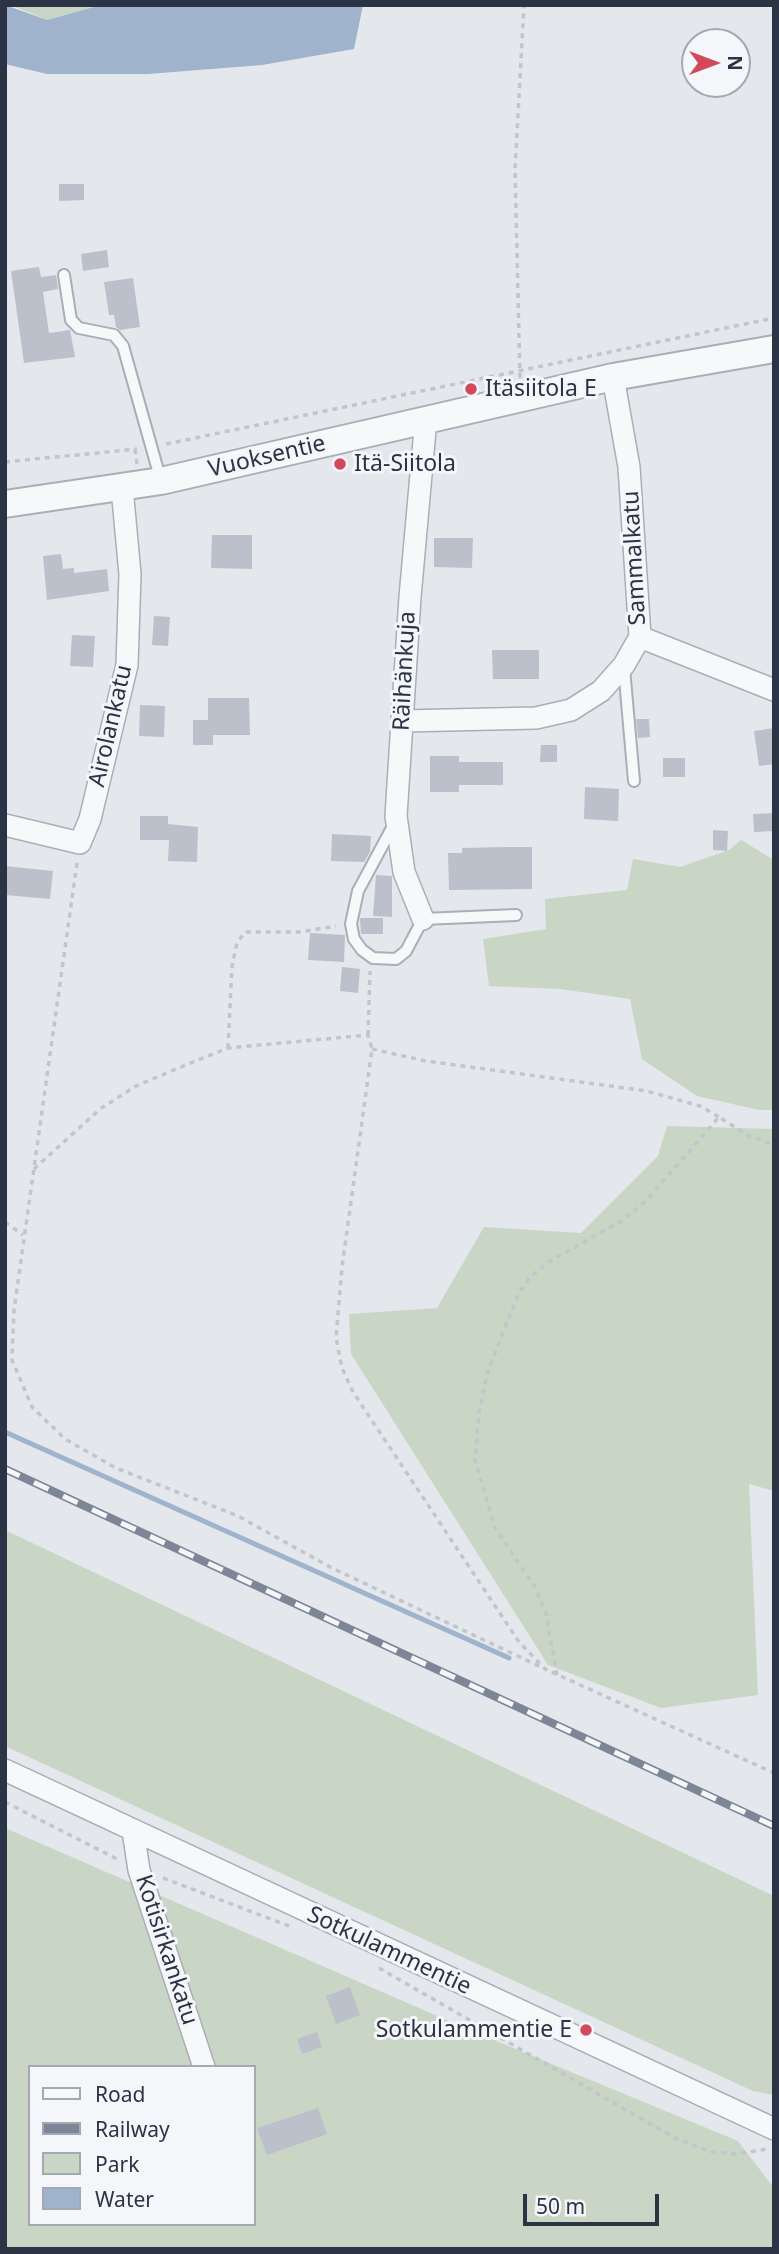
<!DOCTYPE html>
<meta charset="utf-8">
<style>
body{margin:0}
#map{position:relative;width:779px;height:2254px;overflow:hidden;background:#e4e7ec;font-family:"Noto Sans",sans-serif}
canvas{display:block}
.frame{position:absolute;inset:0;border:7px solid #2b3445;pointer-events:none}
.legend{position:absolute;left:28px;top:2065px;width:228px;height:161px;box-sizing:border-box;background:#f4f6f9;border:2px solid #a4a8b1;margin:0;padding:9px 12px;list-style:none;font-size:21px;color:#2b3445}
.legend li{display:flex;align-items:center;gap:14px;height:35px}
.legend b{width:35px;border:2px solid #a4a8b1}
.north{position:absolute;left:681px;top:28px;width:70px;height:70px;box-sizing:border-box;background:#f4f6f9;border:2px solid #a4a8b1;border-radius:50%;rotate:90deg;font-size:19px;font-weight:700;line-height:28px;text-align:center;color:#2b3445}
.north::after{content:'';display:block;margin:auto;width:24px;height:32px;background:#d1495b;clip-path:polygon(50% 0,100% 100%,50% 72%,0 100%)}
.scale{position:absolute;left:523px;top:2194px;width:136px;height:32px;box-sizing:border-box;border:4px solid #2b3445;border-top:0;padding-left:9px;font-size:21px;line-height:24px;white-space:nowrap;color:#2b3445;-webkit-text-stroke:5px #f4f6f9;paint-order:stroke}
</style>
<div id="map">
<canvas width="779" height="2254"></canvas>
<div class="frame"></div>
<ul class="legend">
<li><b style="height:9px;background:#f7f8fa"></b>Road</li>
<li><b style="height:9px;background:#7d8696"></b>Railway</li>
<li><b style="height:19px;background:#c9d6c5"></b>Park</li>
<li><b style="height:19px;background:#9fb4cc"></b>Water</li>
</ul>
<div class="north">N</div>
<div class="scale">50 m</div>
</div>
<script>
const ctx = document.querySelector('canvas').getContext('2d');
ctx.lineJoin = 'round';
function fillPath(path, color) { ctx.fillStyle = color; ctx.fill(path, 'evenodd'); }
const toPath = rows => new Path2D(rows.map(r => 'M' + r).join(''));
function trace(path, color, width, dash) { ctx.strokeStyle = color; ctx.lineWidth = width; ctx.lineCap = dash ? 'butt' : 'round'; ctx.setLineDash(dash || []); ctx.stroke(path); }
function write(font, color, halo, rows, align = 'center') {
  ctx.font = font + ' "Noto Sans",sans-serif'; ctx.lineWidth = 6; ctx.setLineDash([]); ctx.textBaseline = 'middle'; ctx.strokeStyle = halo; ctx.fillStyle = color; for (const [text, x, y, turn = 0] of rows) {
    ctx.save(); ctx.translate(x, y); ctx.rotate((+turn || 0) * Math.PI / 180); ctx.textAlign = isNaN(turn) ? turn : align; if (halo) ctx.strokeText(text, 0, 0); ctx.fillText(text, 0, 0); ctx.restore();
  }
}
fillPath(toPath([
 [11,5,101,5,47,20],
 [741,840,774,860,774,1110,759,1110,697,1096,642,1059,630,999,560,989,489,986,483,939,546,929,545,899,627,890,633,859,680,867,729,850],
 [667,1126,774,1129,774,1491,749,1484,758,1695,661,1708,548,1665,351,1354,349,1314,437,1308,484,1227,581,1233,658,1156],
 [5,1530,774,1896,774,2095,753,2091,5,1746],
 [5,1828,465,2028,738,2141,774,2188,774,2249,5,2249],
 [30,2067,254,2067,254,2224,30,2224]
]), '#c9d6c5');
fillPath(toPath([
 [5,5,47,20,101,5,363,5,354,49,262,65,148,74,47,74,5,64]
]), '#9fb4cc');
trace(toPath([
 [5,1432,509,1658]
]), '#9fb4cc', 5);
fillPath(toPath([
 [59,184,84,184,84,200,59,201],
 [107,250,109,267,83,271,81,254],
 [39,267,41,277,56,275,58,289,43,292,49,333,70,330,75,357,24,363,11,271],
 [133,278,140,327,120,330,116,327,114,315,109,315,104,282],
 [212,535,252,535,252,569,211,568],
 [434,538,473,538,472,568,434,567],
 [61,554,63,569,74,568,74,573,107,569,109,591,47,600,43,556],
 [154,616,170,617,168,646,152,645],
 [72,635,95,636,93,667,70,666],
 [492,650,539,650,539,679,493,679],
 [208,698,249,698,250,735,213,735,213,745,193,745,193,720,208,720],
 [140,705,165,706,164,737,139,736],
 [636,719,649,719,650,737,638,738],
 [774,728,774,764,759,766,754,731],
 [541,745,557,745,557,762,540,762],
 [430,756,459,756,459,762,503,762,503,785,459,785,459,792,430,792],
 [663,758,685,758,685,777,663,777],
 [585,787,619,789,618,821,584,819],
 [774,813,774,831,754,832,753,814],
 [140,816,168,816,168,824,198,827,197,862,168,861,169,840,140,840],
 [713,830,728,831,727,851,713,850],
 [332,834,371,836,370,852,364,862,331,861],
 [508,847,532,847,532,889,449,890,448,853,462,853,462,848],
 [5,866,53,871,50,899,5,895],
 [376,875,392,876,392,917,373,916],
 [360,918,383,918,383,934,361,934],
 [310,933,345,935,344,962,308,960],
 [342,967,360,969,358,993,340,991],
 [350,1987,360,2015,336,2024,326,1996],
 [317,2032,322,2047,302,2054,297,2039],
 [318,2108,327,2134,267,2155,257,2128]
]), '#bbc0ca');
const service = toPath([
 [64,275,71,320,79,328,114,335,123,346,161,481],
 [624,668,634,781],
 [393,826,358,891,351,924,354,939,362,950,373,958,396,959,406,951,423,919,516,915]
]);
const minor = toPath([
 [640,637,774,690],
 [403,721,536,718,571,710,601,691,624,665,640,637,629,467,613,377],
 [5,825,80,843,90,819,127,665,130,574,122,488],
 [423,919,404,872,396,816,410,597,426,419],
 [5,1770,774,2129],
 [133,1831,139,1870,204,2067]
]);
const tertiary = toPath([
 [5,504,161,481,613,377,774,349]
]);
trace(service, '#a9aeb7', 14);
trace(minor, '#a9aeb7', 24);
trace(tertiary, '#a9aeb7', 30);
trace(toPath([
 [520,378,515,169,524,5],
 [166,444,774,318],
 [135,449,137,464],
 [5,462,137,449],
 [77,863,14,1310,12,1360,32,1407,65,1439,116,1468,238,1516,332,1568,543,1668],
 [368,1035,370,971],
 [228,1048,232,966,237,943,245,932,300,932,336,926],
 [372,1049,426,1061,647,1091,700,1106,719,1117],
 [34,1169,100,1109,136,1086,188,1064,228,1048,368,1035,372,1049,342,1267,336,1338,342,1368,353,1392,519,1642,545,1669,774,1773],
 [5,1222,23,1235],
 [557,1675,546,1614,535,1587,495,1528,475,1460,479,1413,487,1374,505,1327,519,1293,530,1277,552,1260,621,1221,645,1202,719,1117,749,1136,774,1145],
 [5,1802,117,1859],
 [163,1878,289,1926],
 [379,1968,675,2138,712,2152,737,2154,767,2149]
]), '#c2c5cb', 3.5, [5, 5]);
trace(service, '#f7f8fa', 10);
trace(minor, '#f7f8fa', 21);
trace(tertiary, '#f7f8fa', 26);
const rail = toPath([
 [5,1469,774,1826]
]);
trace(rail, '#7d8696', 8);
trace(rail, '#f4f6f9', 5, [16]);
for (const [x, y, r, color] of [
 [471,389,7,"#d1495b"],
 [340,464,7,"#d1495b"],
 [586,2030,7,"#d1495b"]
]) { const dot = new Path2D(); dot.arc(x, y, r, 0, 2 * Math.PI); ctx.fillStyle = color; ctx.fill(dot); trace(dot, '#f4f6f9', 2.5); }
write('23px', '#2b3445', '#f4f6f9', [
 ["Itäsiitola E",485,389],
 ["Itä-Siitola",354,464],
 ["Sotkulammentie E",572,2030,"right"]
], 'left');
write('23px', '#2b3445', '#f4f6f9', [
 ["Vuoksentie",267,457,-13],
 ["Sammalkatu",635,558,-93],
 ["Räihänkuja",405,671,-87],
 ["Airolankatu",111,726,-77],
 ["Kotisirkankatu",166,1950,72],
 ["Sotkulammentie",389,1951,25]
]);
</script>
